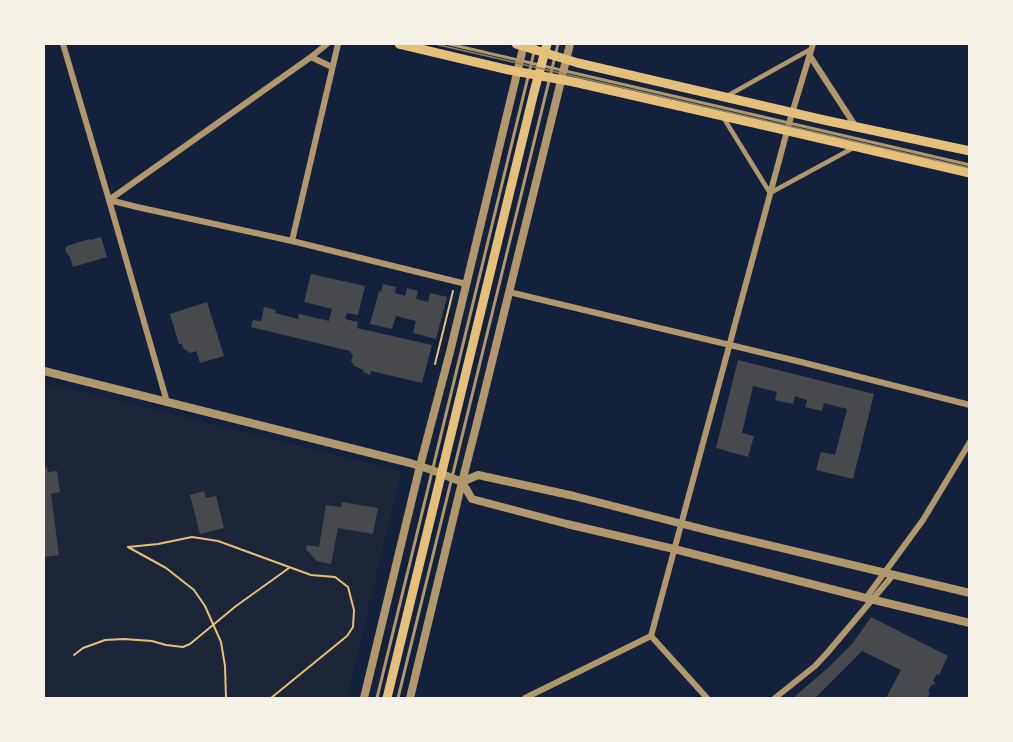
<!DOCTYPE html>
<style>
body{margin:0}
#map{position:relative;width:1013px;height:742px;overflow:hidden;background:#14213d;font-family:Lato,sans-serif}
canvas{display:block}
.frame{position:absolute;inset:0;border:45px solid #f6f1e7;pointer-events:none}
</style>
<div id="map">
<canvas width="1013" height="742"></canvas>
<div class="frame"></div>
</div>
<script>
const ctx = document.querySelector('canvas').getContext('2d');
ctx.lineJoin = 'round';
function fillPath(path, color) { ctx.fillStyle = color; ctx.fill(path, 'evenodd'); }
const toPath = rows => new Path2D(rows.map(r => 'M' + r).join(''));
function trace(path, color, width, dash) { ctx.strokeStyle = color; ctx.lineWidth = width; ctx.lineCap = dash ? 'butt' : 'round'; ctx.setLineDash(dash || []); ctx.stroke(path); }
fillPath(toPath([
 [44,383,402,471,346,698,44,698]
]), '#1d2539');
fillPath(toPath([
 [101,237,107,257,73,267,70,257,67,254,65,250,67,246,89,239,90,240],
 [311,274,365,286,358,315,347,313,345,319,358,322,357,328,432,345,422,383,371,371,370,375,363,372,364,370,354,366,351,361,353,356,350,351,251,327,253,320,261,321,264,307,276,310,275,313,298,319,299,314,329,321,332,309,304,302],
 [383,284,396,287,395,293,405,296,407,288,418,291,416,299,428,302,430,293,447,297,436,339,413,333,416,321,396,316,392,329,370,324,379,291,381,292],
 [207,302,224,356,200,363,196,351,190,353,183,348,182,344,179,344,170,314],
 [738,360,874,394,853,479,816,470,821,452,835,455,847,409,824,403,822,411,805,407,807,400,795,396,793,404,775,400,777,392,753,386,742,433,754,436,748,457,716,448],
 [44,467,47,467,48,472,57,471,60,492,51,494,59,555,44,557],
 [204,491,206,498,216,496,224,528,200,534,190,495],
 [342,502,378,508,373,534,338,528,331,564,317,561,306,549,307,545,319,547,326,505,341,507],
 [871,617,948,656,939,675,937,674,933,681,935,683,934,685,932,684,928,692,930,693,927,698,886,698,901,670,862,651,815,698,793,698,829,667,852,644]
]), '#48494c');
trace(toPath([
 [435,364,453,291],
 [128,547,158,544,192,537,218,541,311,575,335,577,348,587,354,610,353,627,347,636,271,698],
 [128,547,166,568,194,590,205,606,221,642,225,666,226,698],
 [74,655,83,648,97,643,105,640,124,639,152,641,166,645,183,647,190,644,236,606,289,568]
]), '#e5c07b', 2);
trace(toPath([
 [449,44,970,165],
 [377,698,536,44],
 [398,698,558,44]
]), '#b1986c', 3);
trace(toPath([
 [727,96,811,49],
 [723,117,770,193,853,148]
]), '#b1986c', 4.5);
trace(toPath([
 [63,44,109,200,167,402],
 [810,56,856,127],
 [311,57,332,67],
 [109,200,137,207,292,241,466,284],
 [109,200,311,57,327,44],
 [292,241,338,44],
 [509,292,801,362,970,405],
 [866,598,923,520,970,442],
 [651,636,707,698],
 [525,698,651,636,790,120,813,44],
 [775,698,815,666,828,652,893,575]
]), '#b1986c', 6);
trace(toPath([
 [44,371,410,463,432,470,462,482],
 [462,482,472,499,567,524,674,549,866,598,970,623],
 [462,482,478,475,574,496,710,531,970,593],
 [364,698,420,466,450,352,524,44],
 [410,698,462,482,476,427,570,44]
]), '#b1986c', 8);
trace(toPath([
 [399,44,509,70,574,82,767,126,970,173],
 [516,44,578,63,824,120,970,151],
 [387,698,534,92,547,44]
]), '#e5c07b', 9);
trace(toPath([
 [435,44,970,168]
]), '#918062', 1.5);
</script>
